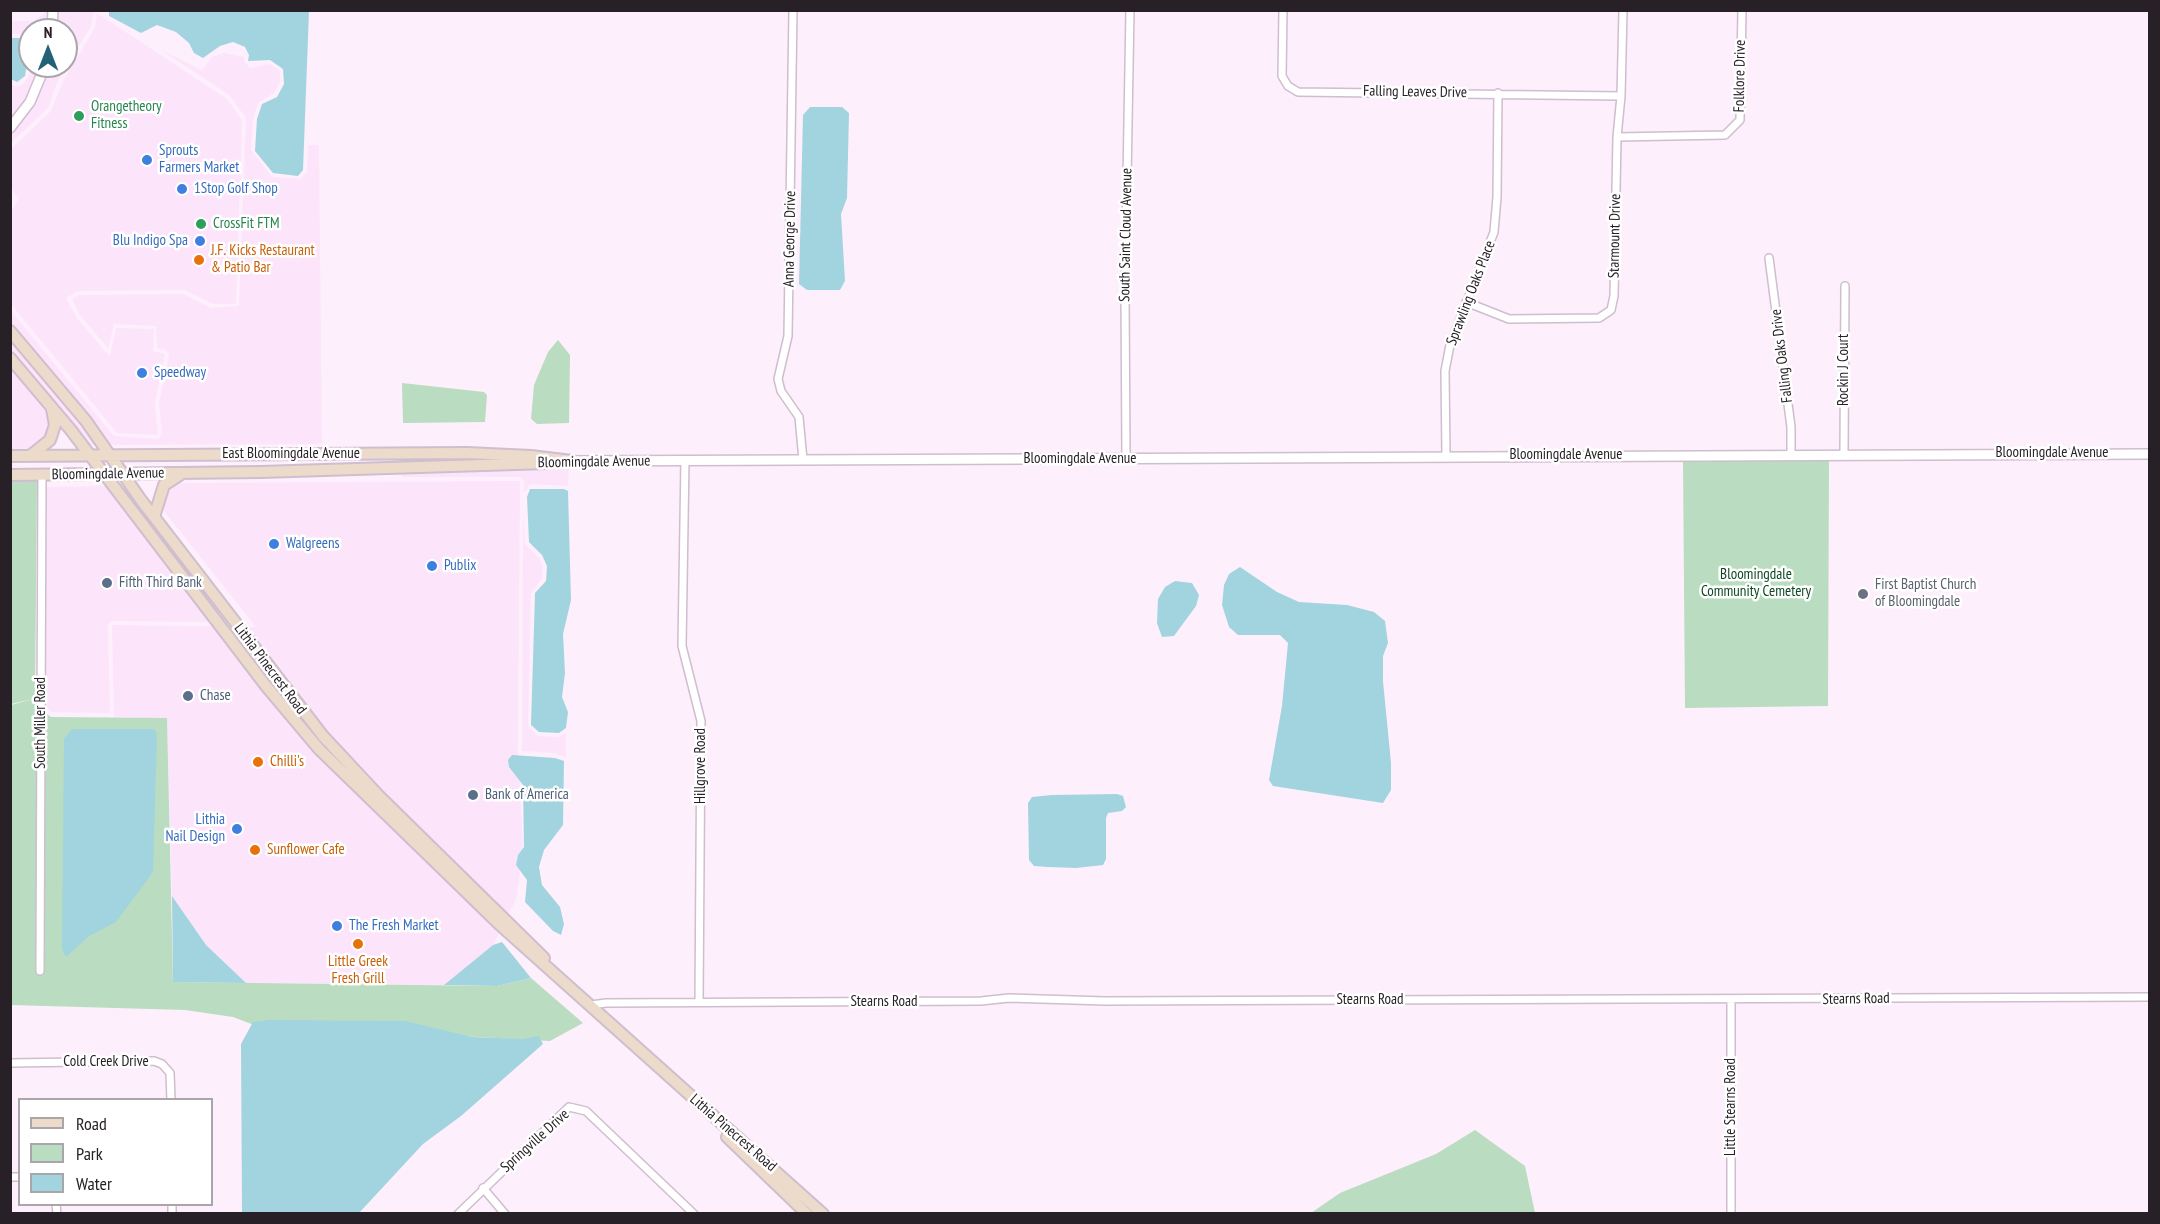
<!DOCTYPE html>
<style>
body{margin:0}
#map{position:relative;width:2160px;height:1224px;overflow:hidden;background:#feeffd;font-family:"PT Sans Narrow",sans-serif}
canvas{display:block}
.frame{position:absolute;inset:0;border:12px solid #272127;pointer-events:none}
.legend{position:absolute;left:18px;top:1098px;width:195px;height:108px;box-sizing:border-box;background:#fff;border:2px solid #a9a6a9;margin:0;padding:8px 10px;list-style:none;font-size:18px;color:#272127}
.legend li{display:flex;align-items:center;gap:12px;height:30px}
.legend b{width:30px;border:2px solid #a9a6a9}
.north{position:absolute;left:18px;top:18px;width:60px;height:60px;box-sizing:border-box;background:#fff;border:2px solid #a9a6a9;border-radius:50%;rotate:0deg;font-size:16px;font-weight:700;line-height:24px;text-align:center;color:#272127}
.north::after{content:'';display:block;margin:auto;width:21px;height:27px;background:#246178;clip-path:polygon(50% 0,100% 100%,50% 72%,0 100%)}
</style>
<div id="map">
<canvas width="2160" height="1224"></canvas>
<div class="frame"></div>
<ul class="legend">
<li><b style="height:8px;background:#ecdbcb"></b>Road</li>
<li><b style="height:16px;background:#badcc0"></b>Park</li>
<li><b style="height:16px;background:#a1d4df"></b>Water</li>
</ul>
<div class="north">N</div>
</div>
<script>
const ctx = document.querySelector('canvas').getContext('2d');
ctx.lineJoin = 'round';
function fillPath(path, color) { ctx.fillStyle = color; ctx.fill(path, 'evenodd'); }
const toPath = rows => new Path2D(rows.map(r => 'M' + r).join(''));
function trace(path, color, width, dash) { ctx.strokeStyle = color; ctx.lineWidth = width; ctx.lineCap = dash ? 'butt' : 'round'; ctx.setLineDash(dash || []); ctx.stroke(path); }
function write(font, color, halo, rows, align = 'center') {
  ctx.font = font + ' "PT Sans Narrow",sans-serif'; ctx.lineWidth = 5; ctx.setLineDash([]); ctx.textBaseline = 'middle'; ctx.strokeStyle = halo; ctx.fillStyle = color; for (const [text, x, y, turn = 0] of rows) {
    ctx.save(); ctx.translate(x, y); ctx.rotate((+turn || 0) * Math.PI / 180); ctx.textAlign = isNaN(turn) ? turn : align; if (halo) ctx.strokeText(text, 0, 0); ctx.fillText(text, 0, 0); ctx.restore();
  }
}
fillPath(toPath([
 [48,11,47,30,30,30,30,36,11,33,11,21,33,21],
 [57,11,94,11,91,26,59,78,48,108,11,143,11,135,34,104,50,66,66,66,66,30,56,30],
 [97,13,227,99,242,120,236,304,213,304,185,290,78,291,66,298,77,318,110,357,116,328,154,329,153,351,165,354,155,402,158,435,117,433,11,304,11,212,19,199,11,188,11,149,51,111,63,81,95,28],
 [161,50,202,70,212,57,224,53,244,57,245,63,251,68,270,64,280,71,280,82,274,93,258,103,253,119,251,150,272,177,300,179,307,172,308,145,319,145,322,444,109,445,11,323,10,310,114,436,158,439,162,434,159,403,169,356,166,350,157,348,156,326,114,324,108,348,80,315,72,299,79,295,184,294,211,308,239,306,246,118,229,95],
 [32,66,41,66,26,99,10,120,10,84,16,87,23,84,28,78],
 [10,338,82,425,97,445,88,445,11,350],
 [10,367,50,416,52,430,34,451,11,451],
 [569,466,568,486,530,484,524,493,524,480,520,477,402,477,402,472],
 [520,481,518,749,523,852,516,899,493,945,444,985,246,983,206,945,172,896,167,719,114,717,112,625,256,627,164,511,162,499,167,488,181,483],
 [106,486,210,622,111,621,108,625,110,713,52,712,46,707,46,487],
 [523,512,525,544,539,558,543,567,542,578,531,593,528,726,538,736,559,737,566,733,566,758,555,753,522,751]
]), '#fce4fb');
fillPath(toPath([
 [558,340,570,355,569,423,537,424,531,419,534,385,548,352],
 [402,383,484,392,487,395,485,422,403,423],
 [1683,461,1829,461,1828,706,1685,708],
 [11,480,37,480,35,698,41,697,41,710,51,717,167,718,173,982,497,986,531,978,583,1023,550,1041,254,1025,233,1017,185,1010,11,1005,11,705,33,699,11,704],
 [1475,1130,1525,1166,1535,1213,1311,1213,1340,1193,1436,1154]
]), '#badcc0');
fillPath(toPath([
 [109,11,309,11,303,170,298,176,273,173,255,151,257,119,262,104,277,97,284,84,283,69,270,60,248,61,249,55,245,47,233,42,220,46,203,58,194,53,189,43,176,32,157,25,141,33,109,16],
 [10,38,27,38,30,47,25,76,17,82,11,79],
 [810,107,842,107,849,113,847,198,841,214,845,281,840,290,807,290,799,284,803,115],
 [530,489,564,489,568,491,571,600,563,634,565,673,562,697,568,712,566,728,559,733,539,732,531,725,535,593,546,581,547,566,542,555,529,542,527,497],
 [1240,567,1277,592,1299,602,1347,605,1374,612,1385,621,1388,643,1383,656,1383,681,1391,763,1391,790,1383,803,1273,786,1269,780,1282,706,1288,643,1280,635,1238,635,1229,627,1222,605,1224,585,1229,574],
 [1175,581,1192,583,1199,595,1196,606,1174,636,1162,637,1157,623,1158,599,1165,587],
 [72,729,154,729,157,734,153,872,116,922,89,936,66,957,62,949,64,739],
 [512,755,555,758,564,761,563,825,544,850,539,867,542,885,560,907,564,924,561,935,553,931,525,902,527,880,516,865,518,855,524,847,523,785,509,767,508,760],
 [1117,794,1123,796,1126,807,1122,811,1108,813,1106,818,1106,859,1103,865,1076,868,1048,867,1034,866,1029,860,1028,803,1032,797,1052,795],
 [172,896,206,945,246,983,173,982],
 [502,942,531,978,497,986,444,985,493,945],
 [270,1020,405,1021,472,1037,523,1039,539,1036,543,1044,461,1116,423,1144,359,1213,242,1213,241,1044,253,1022]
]), '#a1d4df');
const minor = toPath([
 [793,10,788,336,778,379,781,391,799,417,803,460],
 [1283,10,1282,76,1288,86,1298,92,1621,96],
 [1617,137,1725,135,1740,120,1742,10],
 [1769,258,1791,427,1791,454],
 [1466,302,1509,319,1599,318,1611,310,1614,296,1617,137,1621,96,1623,10],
 [1844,453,1845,286],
 [1446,456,1445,371,1450,345,1494,232,1497,197,1498,93],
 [1126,459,1125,292,1130,10],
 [685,460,682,646,701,721,699,1002],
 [40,971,42,475],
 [591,1005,606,1003,981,1001,1009,998,1105,1001,2150,997],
 [10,1063,154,1061,162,1064,170,1073,171,1100],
 [10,1177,20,1177],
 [483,1188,505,1214],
 [56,1204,57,1214],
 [172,1204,172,1214],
 [458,1214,569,1107,586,1111,694,1214],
 [1731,1214,1731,1000]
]);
const tertiary = toPath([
 [52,30,53,10],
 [10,128,30,102,45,66],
 [572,461,2150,454]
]);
const secondary = toPath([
 [10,331,86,421,141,500,323,736,378,795,544,958],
 [10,358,70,429,266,686,319,749,499,924,823,1214],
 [10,456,467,453,531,456,572,461],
 [30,456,50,440,55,425,52,409],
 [10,475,261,472,547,463],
 [154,517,164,485,181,474],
 [727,1137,807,1214]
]);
trace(minor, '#cfbece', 10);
trace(tertiary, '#cfbece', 12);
trace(secondary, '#cfbece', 14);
trace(minor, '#fff', 7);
trace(tertiary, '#fff', 9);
trace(secondary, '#ecdbcb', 10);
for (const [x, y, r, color] of [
 [79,116,6,"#2e9e5b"],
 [147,160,6,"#3f7fe0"],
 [182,189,6,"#3f7fe0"],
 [201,224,6,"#2e9e5b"],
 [200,241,6,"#3f7fe0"],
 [199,260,6,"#e8710a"],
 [142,373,6,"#3f7fe0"],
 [274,544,6,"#3f7fe0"],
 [432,566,6,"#3f7fe0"],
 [107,583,6,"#5c6f8a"],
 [1863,594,6,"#6b7280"],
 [188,696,6,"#5c6f8a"],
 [258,762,6,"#e8710a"],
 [473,795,6,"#5c6f8a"],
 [237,829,6,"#3f7fe0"],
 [255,850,6,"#e8710a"],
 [337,926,6,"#3f7fe0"],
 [358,944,6,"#e8710a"]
]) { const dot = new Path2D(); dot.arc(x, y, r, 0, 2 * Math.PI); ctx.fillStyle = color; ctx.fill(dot); trace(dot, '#fff', 2); }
write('15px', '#272127', '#fff', [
 ["Folklore Drive",1740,76,-89],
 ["Falling Leaves Drive",1415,92,1],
 ["South Saint Cloud Avenue",1126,235,-89],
 ["Starmount Drive",1615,236,-89],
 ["Anna George Drive",790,239,-89],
 ["Sprawling Oaks Place",1471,293,-69],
 ["Falling Oaks Drive",1782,356,-97],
 ["Rockin J Court",1844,370,-90],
 ["Bloomingdale Avenue",2052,453],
 ["East Bloomingdale Avenue",291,454],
 ["Bloomingdale Avenue",1566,455],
 ["Bloomingdale Avenue",1080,459],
 ["Bloomingdale Avenue",594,462,-1],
 ["Bloomingdale Avenue",108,474,-1],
 ["Lithia Pinecrest Road",270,669,53],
 ["South Miller Road",41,723,-90],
 ["Hillgrove Road",701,766,-90],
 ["Stearns Road",1856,999,-1],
 ["Stearns Road",1370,1000],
 ["Stearns Road",884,1002],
 ["Cold Creek Drive",106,1062],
 ["Little Stearns Road",1731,1107,-90],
 ["Lithia Pinecrest Road",733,1133,41],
 ["Springville Drive",535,1141,-42]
]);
write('15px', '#27864d', '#fff', [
 ["Orangetheory",91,107],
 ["Fitness",91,124],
 ["CrossFit FTM",213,224]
], 'left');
write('15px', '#366cbe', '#fff', [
 ["Sprouts",159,151],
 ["Farmers Market",159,168],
 ["1Stop Golf Shop",194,189],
 ["Blu Indigo Spa",188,241,"right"],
 ["Speedway",154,373],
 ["Walgreens",286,544],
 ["Publix",444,566],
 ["Lithia",225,820,"right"],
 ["Nail Design",225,837,"right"],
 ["The Fresh Market",349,926]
], 'left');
write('15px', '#c56008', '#fff', [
 ["J.F. Kicks Restaurant",211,251],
 ["& Patio Bar",211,268],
 ["Chilli's",270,762],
 ["Sunflower Cafe",267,850],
 ["Little Greek",358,962,"center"],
 ["Fresh Grill",358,979,"center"]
], 'left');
write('15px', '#0e4722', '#fff', [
 ["Bloomingdale",1756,575],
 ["Community Cemetery",1756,592]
]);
write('15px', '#4e5e75', '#fff', [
 ["Fifth Third Bank",119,583],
 ["Chase",200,696],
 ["Bank of America",485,795]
], 'left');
write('15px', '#5b616d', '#fff', [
 ["First Baptist Church",1875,585],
 ["of Bloomingdale",1875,602]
], 'left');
</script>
